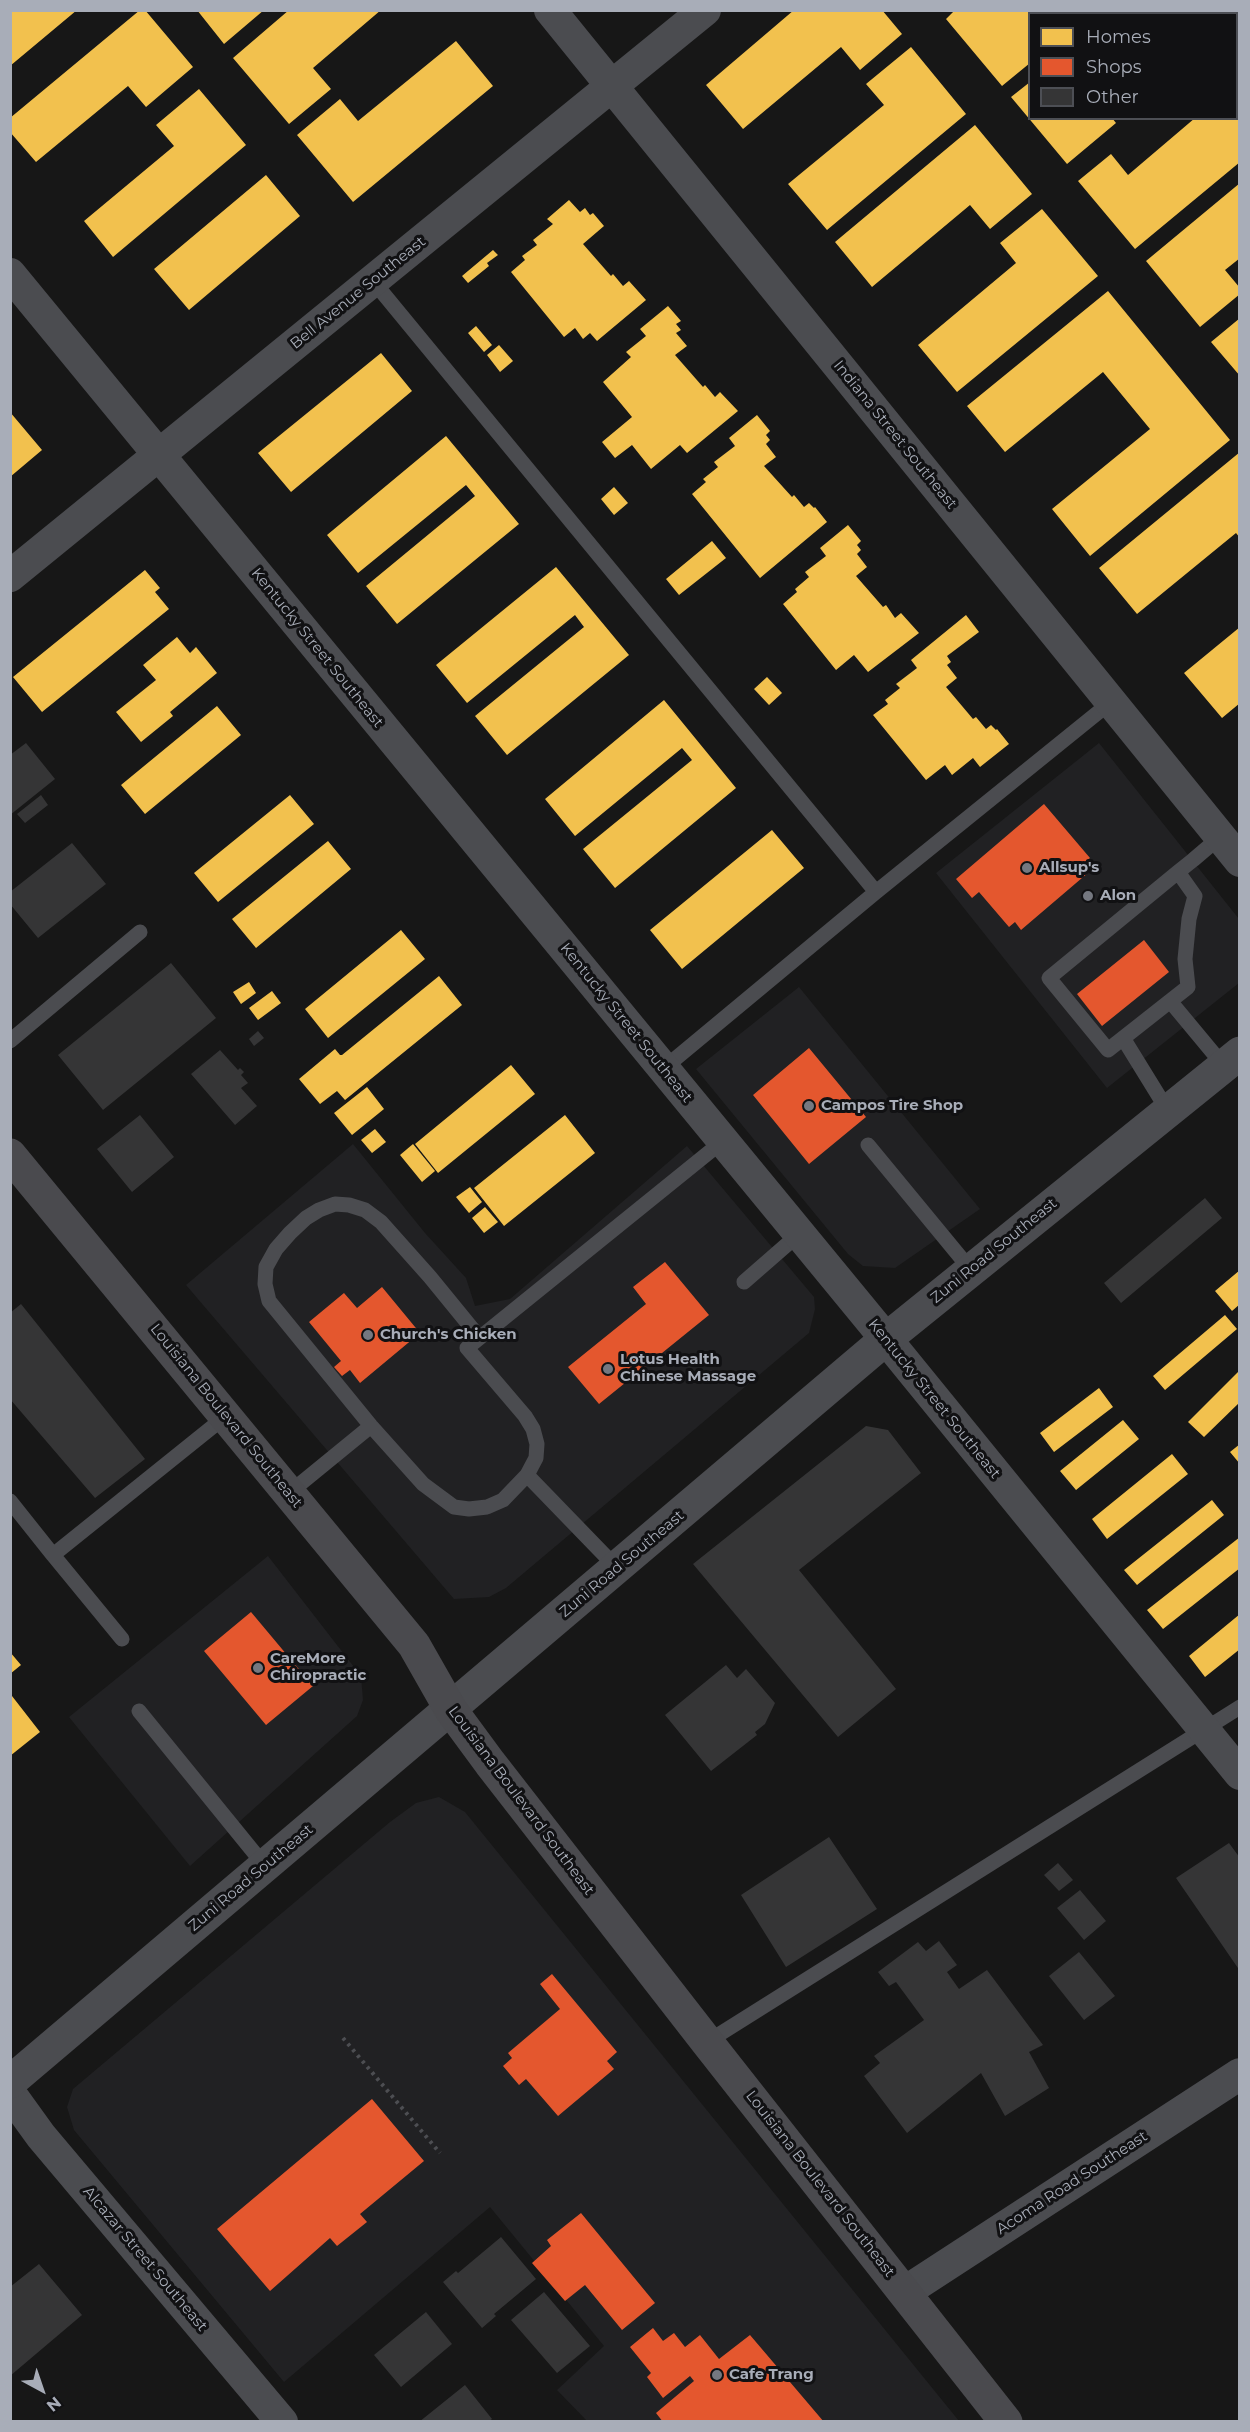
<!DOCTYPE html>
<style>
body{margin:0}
#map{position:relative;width:1250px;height:2432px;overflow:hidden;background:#171717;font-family:Montserrat,sans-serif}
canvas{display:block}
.frame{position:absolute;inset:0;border:12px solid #a8adb8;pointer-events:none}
.legend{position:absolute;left:1028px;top:12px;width:210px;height:108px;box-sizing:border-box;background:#111113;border:2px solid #4d4f55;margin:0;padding:8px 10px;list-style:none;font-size:18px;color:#a8adb8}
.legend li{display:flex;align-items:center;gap:12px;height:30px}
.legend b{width:30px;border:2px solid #4d4f55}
.north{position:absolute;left:12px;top:2360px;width:60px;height:60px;-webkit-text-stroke:4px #111113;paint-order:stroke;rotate:140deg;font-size:16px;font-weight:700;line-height:24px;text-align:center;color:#a8adb8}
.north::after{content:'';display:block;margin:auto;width:21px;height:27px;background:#a8adb8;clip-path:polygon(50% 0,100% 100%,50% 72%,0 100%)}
</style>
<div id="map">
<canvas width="1250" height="2432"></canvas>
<div class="frame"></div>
<ul class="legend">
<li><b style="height:16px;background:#f2c14e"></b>Homes</li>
<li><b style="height:16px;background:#e4572e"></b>Shops</li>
<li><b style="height:16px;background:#353536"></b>Other</li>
</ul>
<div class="north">N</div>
</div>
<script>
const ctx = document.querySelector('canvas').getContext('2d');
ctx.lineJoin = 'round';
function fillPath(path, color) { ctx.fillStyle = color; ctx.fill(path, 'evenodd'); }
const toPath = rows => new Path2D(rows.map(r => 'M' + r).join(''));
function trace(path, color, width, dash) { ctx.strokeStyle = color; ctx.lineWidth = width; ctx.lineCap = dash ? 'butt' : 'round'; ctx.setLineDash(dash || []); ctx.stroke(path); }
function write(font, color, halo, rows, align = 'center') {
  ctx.font = font + ' Montserrat,sans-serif'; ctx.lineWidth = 6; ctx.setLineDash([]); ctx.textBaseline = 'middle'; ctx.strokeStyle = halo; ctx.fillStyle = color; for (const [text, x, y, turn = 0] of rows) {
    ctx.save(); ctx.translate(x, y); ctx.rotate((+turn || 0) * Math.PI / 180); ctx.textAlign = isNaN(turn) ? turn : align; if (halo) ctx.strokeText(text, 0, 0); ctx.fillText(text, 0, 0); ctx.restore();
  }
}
fillPath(toPath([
 [1099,743,1239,919,1239,983,1107,1088,936,873],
 [799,987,980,1209,895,1268,863,1266,848,1254,696,1069],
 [353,1144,425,1233,466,1278,475,1306,510,1299,687,1146,814,1297,815,1309,809,1333,506,1588,489,1597,454,1599,186,1285],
 [268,1556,361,1676,363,1700,357,1716,190,1866,69,1717],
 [439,1797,465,1812,959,2421,587,2421,557,2390,604,2346,490,2207,284,2382,74,2130,67,2107,73,2089,390,1822,416,1803]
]), '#212123');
fillPath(toPath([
 [10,10,77,10,10,66],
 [140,10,145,10,193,67,146,107,128,86,36,162,10,132,10,118],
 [197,10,264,10,224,44],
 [289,10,381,10,313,68,331,89,289,124,233,58],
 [794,10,882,10,902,34,860,70,841,47,743,129,706,85],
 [955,10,1093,10,1089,14,1030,14,1030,63,1002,86,946,19],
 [1116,10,1176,10,1178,14,1113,14],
 [456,41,493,86,353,202,297,135,340,99,358,121],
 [911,47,966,114,827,230,788,184,884,105,866,84],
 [1030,82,1030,118,1112,118,1116,123,1067,164,1011,97],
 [1236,86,1240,89,1240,162,1135,249,1078,181,1111,154,1128,175,1195,118,1236,118],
 [199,89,246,145,113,257,84,221,174,146,156,125],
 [975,125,1032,194,990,229,970,205,872,287,835,242],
 [266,175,300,216,189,310,154,269],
 [1240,183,1240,258,1225,270,1240,288,1240,294,1200,327,1146,261],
 [569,200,580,212,585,208,590,215,593,213,604,226,583,244,611,276,613,274,623,286,629,281,646,300,597,341,590,333,583,339,575,328,564,337,511,272,525,260,522,256,537,245,533,240,553,224,547,219],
 [1042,209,1098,276,957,392,918,345,1016,263,1000,243],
 [493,250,498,255,487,263,489,266,468,283,462,276],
 [1108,291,1230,440,1090,556,1052,509,1150,429,1103,372,1005,452,967,406],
 [668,306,681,321,676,324,681,330,676,333,687,346,675,355,703,387,705,385,715,397,720,392,738,411,687,453,680,445,651,469,632,445,615,458,602,442,632,417,603,382,631,357,626,352,646,336,640,329],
 [1240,318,1240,376,1211,342],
 [476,326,492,345,484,352,468,333],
 [499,345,513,361,500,372,487,355],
 [381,353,412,391,291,492,258,453],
 [10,412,42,450,10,477],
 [757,415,770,431,766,435,770,440,766,444,776,457,764,466,792,497,794,495,804,507,809,503,814,508,815,507,827,522,760,578,692,494,706,482,703,479,718,467,714,462,735,446,729,438],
 [446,436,519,524,397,624,366,586,475,496,466,485,358,573,327,535],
 [1240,452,1240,538,1236,533,1137,614,1099,568],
 [614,487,628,503,614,515,601,499],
 [848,525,861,541,857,545,861,550,857,554,867,567,856,576,883,607,886,605,895,618,901,613,919,633,868,672,854,655,836,670,783,604,797,592,795,589,809,577,805,572,826,556,820,548],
 [712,541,726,558,679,595,666,579],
 [556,567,629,655,507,755,475,716,584,627,575,615,467,703,436,665],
 [145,570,160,588,155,592,169,609,42,712,13,677],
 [966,615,979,632,947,656,951,662,947,665,957,678,946,687,973,719,976,717,986,729,991,725,996,730,997,729,1009,744,980,767,973,758,952,775,945,765,926,780,873,715,888,704,885,700,900,688,896,684,917,668,911,660],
 [1240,627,1240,703,1222,718,1184,673],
 [177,637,190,653,196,647,217,673,170,712,173,716,141,742,116,712,156,680,143,665],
 [767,677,782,693,769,705,754,689],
 [664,700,736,788,615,888,583,849,692,760,682,748,575,836,545,799],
 [217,706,241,735,145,814,121,785],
 [290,795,314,824,218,902,194,873],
 [772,830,804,868,682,969,650,930],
 [328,841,351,869,256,948,232,919],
 [401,930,425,959,328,1038,305,1009],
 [439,976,462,1005,345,1100,337,1091,320,1104,299,1079,335,1049,340,1055,342,1055],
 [249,982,256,993,241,1004,233,992],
 [272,991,281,1003,258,1020,249,1008],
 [511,1065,535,1094,438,1173,415,1144],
 [367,1087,384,1109,352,1135,334,1113],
 [565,1115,595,1153,504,1226,474,1188],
 [375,1129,386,1142,372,1153,361,1140],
 [413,1144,435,1171,422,1182,400,1155],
 [470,1187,482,1202,469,1213,456,1197],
 [485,1207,498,1222,484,1233,472,1218],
 [1240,1270,1240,1304,1232,1311,1215,1291],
 [1225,1315,1237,1329,1165,1390,1153,1376],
 [1240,1370,1240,1402,1204,1437,1188,1422],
 [1099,1388,1113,1407,1054,1452,1040,1433],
 [1123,1420,1139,1439,1076,1490,1060,1471],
 [1240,1444,1240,1464,1230,1452],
 [1172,1454,1188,1474,1107,1539,1092,1519],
 [1212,1500,1224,1515,1137,1585,1124,1570],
 [1240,1537,1240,1568,1163,1629,1147,1610],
 [1240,1614,1240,1649,1205,1677,1189,1656],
 [10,1652,21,1665,10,1674],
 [12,1696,40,1732,10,1756,10,1698]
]), '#f2c14e');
fillPath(toPath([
 [1044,804,1090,858,1082,864,1089,872,1021,930,1015,922,1009,927,979,892,972,898,956,879],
 [1144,940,1169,972,1102,1026,1077,994],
 [809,1048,866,1117,809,1164,753,1095],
 [665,1262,709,1315,599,1404,568,1367,646,1304,633,1287],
 [382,1287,420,1333,360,1383,350,1370,342,1376,334,1367,341,1361,309,1322,344,1293,357,1308],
 [251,1612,313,1686,266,1725,204,1651],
 [552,1974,617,2052,607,2061,614,2069,558,2116,526,2079,519,2085,503,2066,512,2058,508,2053,560,2009,540,1984],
 [372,2099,424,2161,360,2214,367,2222,337,2246,330,2238,270,2291,217,2229],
 [581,2213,655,2303,622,2330,585,2285,565,2301,532,2263,551,2246,547,2240],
 [653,2328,663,2341,674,2333,685,2347,700,2335,719,2359,750,2335,824,2422,663,2422,656,2413,694,2381,690,2376,663,2398,647,2377,651,2373,630,2347]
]), '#e4572e');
fillPath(toPath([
 [26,743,55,779,10,815,10,755],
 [41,795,48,805,25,823,17,814],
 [72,843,106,884,38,938,10,904,10,892],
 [171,963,216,1018,103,1110,58,1055],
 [258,1031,264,1038,254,1046,249,1039],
 [220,1050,238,1070,240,1068,244,1072,241,1075,248,1083,241,1088,257,1106,235,1125,191,1074],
 [140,1115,174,1157,132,1192,97,1149],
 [1205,1198,1222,1218,1121,1303,1104,1283],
 [21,1304,145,1459,95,1498,10,1399,10,1313],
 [866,1426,888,1430,921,1473,799,1570,896,1689,838,1737,693,1564],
 [726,1665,737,1678,746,1669,775,1703,765,1724,755,1732,757,1735,711,1771,665,1715],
 [829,1837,877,1909,786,1967,741,1895],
 [1229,1843,1240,1858,1240,1971,1176,1878],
 [1058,1863,1073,1880,1059,1891,1044,1875],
 [1080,1890,1106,1921,1084,1940,1057,1908],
 [939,1941,957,1965,947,1972,959,1989,987,1970,1043,2045,1029,2052,1049,2088,1005,2116,981,2073,907,2133,864,2076,880,2063,874,2056,924,2020,896,1982,889,1986,878,1972,918,1942,926,1951],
 [1079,1952,1115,1996,1084,2020,1049,1976],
 [501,2237,536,2279,494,2314,496,2316,482,2328,443,2282,456,2271,458,2273],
 [39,2264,82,2315,10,2376,10,2287],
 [544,2292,590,2346,557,2373,511,2320],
 [426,2312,452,2344,401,2387,374,2355],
 [465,2385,492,2419,488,2422,419,2422]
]), '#353536');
trace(toPath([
 [343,2038,440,2153]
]), '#4d4e52', 4, [3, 4.5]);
trace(toPath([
 [373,281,876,892],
 [1178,872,1195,896,1189,919,1185,959,1188,987,1108,1050,1049,978,1178,872,1193,860,1220,837],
 [1170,1001,1224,1066],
 [1123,1038,1168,1111],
 [10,1041,140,932],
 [663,1069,876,892,1111,702],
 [868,1145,971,1270],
 [744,1282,799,1234],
 [479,1337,430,1277,381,1222,365,1210,349,1205,335,1204,319,1210,306,1218,290,1233,276,1249,266,1267,265,1284,269,1301,371,1426,423,1484,454,1507,469,1509,487,1507,503,1500,527,1475,536,1458,537,1444,533,1429,525,1416,467,1348,723,1141],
 [527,1475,617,1568],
 [289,1493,371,1426],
 [10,1501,53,1555,226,1416],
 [53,1555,122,1639],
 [139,1711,265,1866],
 [707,2042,1240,1707]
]), '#4b4c50', 15);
trace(toPath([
 [550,10,1240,861],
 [10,274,886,1339,1240,1774],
 [10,576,705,10],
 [10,2093,41,2136,282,2422],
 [905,2292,1240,2074]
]), '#4b4c50', 32);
trace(toPath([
 [10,2082,886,1339,1240,1053]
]), '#4b4c50', 33);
trace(toPath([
 [10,1155,414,1645,451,1710,490,1763,707,2042,1006,2422]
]), '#4a4a4e', 33);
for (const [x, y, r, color] of [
 [1027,868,6,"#757880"],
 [1088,896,6,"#757880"],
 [809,1106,6,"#757880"],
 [368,1335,6,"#757880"],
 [608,1369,6,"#757880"],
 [258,1668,6,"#757880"],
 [717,2375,6,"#757880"]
]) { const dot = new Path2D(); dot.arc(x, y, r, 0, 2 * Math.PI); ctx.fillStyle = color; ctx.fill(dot); trace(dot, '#111113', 2); }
write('15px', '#a8adb8', '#111113', [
 ["Bell Avenue Southeast",358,293,-39],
 ["Indiana Street Southeast",895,435,51],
 ["Kentucky Street Southeast",317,648,51],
 ["Kentucky Street Southeast",626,1023,51],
 ["Zuni Road Southeast",994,1251,-39],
 ["Kentucky Street Southeast",934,1399,51],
 ["Louisiana Boulevard Southeast",226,1416,51],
 ["Zuni Road Southeast",622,1564,-40],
 ["Louisiana Boulevard Southeast",521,1801,53],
 ["Zuni Road Southeast",251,1878,-40],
 ["Acoma Road Southeast",1072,2183,-33],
 ["Louisiana Boulevard Southeast",820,2184,52],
 ["Alcazar Street Southeast",145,2259,50]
]);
write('bold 15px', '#a8adb8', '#111113', [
 ["Allsup's",1039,868],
 ["Alon",1100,896],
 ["Campos Tire Shop",821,1106],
 ["Church's Chicken",380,1335],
 ["Lotus Health",620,1360],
 ["Chinese Massage",620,1377],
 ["CareMore",270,1659],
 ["Chiropractic",270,1676],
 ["Cafe Trang",729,2375]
], 'left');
</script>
